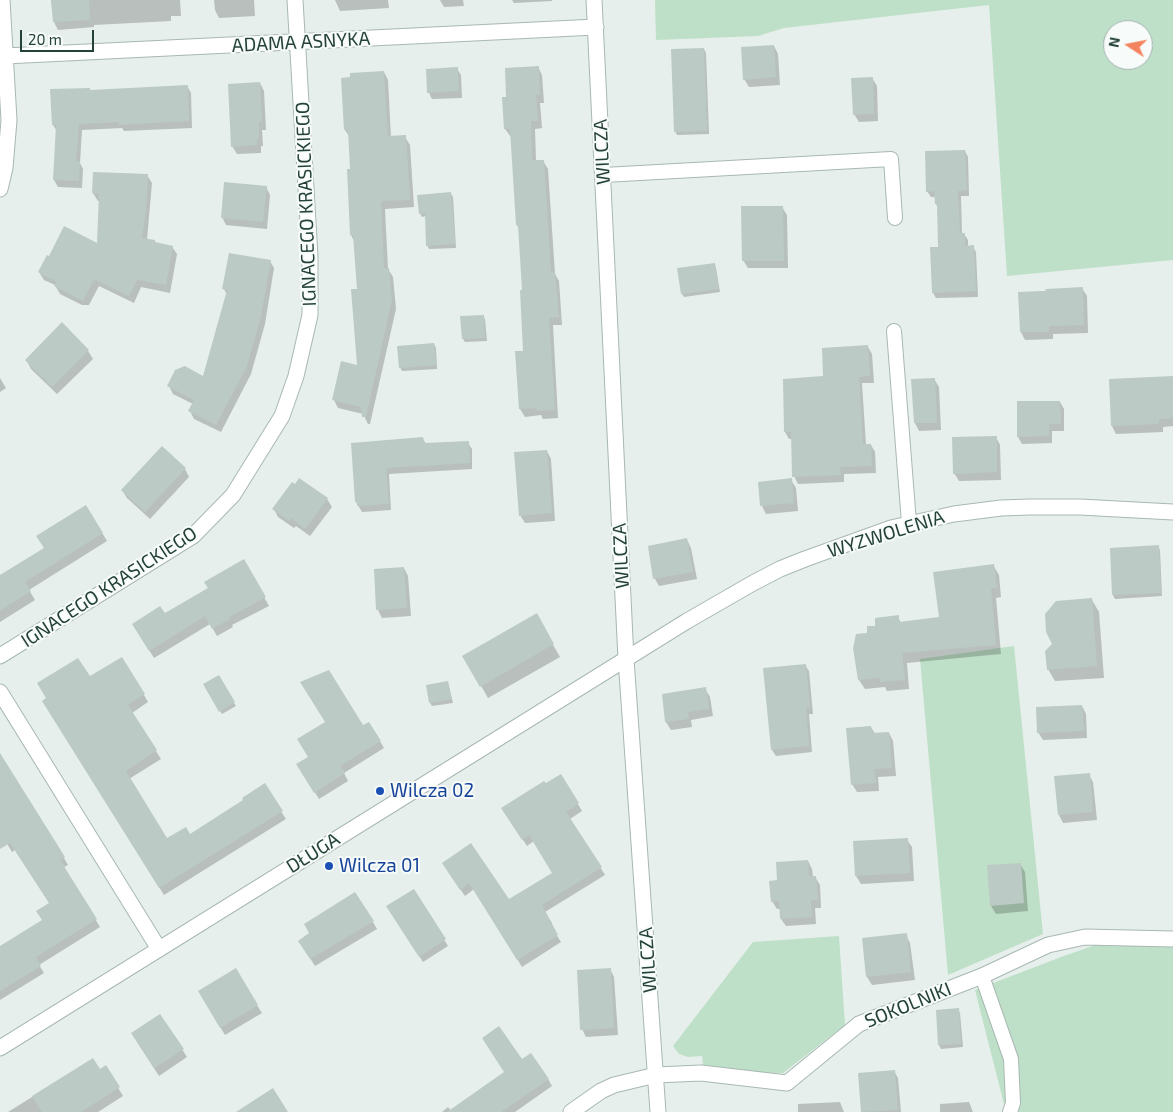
<!DOCTYPE html>
<meta charset="utf-8">
<style>
body{margin:0}
#map{position:relative;width:1173px;height:1112px;overflow:hidden;background:#e6efeb;font-family:"Exo 2",sans-serif}
canvas{display:block}
.north{position:absolute;left:1103px;top:20px;width:50px;height:50px;box-sizing:border-box;background:#f7fbf9;border:1px solid #a3b1ad;border-radius:50%;rotate:281deg;font-size:14px;font-weight:700;line-height:20px;text-align:center;color:#24423a}
.north::after{content:'';display:block;margin:auto;width:18px;height:22px;background:#f4845f;clip-path:polygon(50% 0,100% 100%,50% 72%,0 100%)}
.scale{position:absolute;left:20px;top:30px;width:74px;height:22px;box-sizing:border-box;border:2px solid #24423a;border-top:0;padding-left:6px;font-size:15px;line-height:18px;white-space:nowrap;color:#24423a;-webkit-text-stroke:4px #f7fbf9;paint-order:stroke}
</style>
<div id="map">
<canvas width="1173" height="1112"></canvas>
<div class="north">N</div>
<div class="scale">20 m</div>
</div>
<script>
const ctx = document.querySelector('canvas').getContext('2d');
ctx.lineJoin = 'round';
function fillPath(path, color) { ctx.fillStyle = color; ctx.fill(path, 'evenodd'); }
const toPath = rows => new Path2D(rows.map(r => 'M' + r).join(''));
function trace(path, color, width, dash) { ctx.strokeStyle = color; ctx.lineWidth = width; ctx.lineCap = dash ? 'butt' : 'round'; ctx.setLineDash(dash || []); ctx.stroke(path); }
function write(font, color, halo, rows, align = 'center') {
  ctx.font = font + ' "Exo 2",sans-serif'; ctx.lineWidth = 4; ctx.setLineDash([]); ctx.textBaseline = 'middle'; ctx.strokeStyle = halo; ctx.fillStyle = color; for (const [text, x, y, turn = 0] of rows) {
    ctx.save(); ctx.translate(x, y); ctx.rotate((+turn || 0) * Math.PI / 180); ctx.textAlign = isNaN(turn) ? turn : align; if (halo) ctx.strokeText(text, 0, 0); ctx.fillText(text, 0, 0); ctx.restore();
  }
}
fillPath(toPath([
 [655,0,1173,0,1173,260,1007,276,989,5,784,28,758,36,656,40],
 [1113,30,1143,30,1143,60,1113,60],
 [1014,646,1043,934,948,975,920,659],
 [839,936,845,1025,783,1073,731,1072,703,1065,702,1056,688,1057,679,1054,673,1046,753,942],
 [1098,944,1173,947,1173,1112,1006,1112,975,990,1061,957]
]), '#bfe0c8');
fillPath(toPath([
 [51,0,180,0,181,16,171,16,171,21,94,25,94,27,58,30,54,22],
 [214,0,254,0,255,16,219,18,215,10],
 [335,0,388,0,389,8,340,11],
 [440,0,463,0,464,6,444,7],
 [512,0,552,0,552,1,514,3],
 [774,46,778,54,780,85,749,87,744,79],
 [704,49,706,53,709,134,677,135,675,131],
 [538,67,542,75,544,103,540,103,542,128,535,129,536,161,543,161,548,169,555,274,559,281,562,325,553,325,558,418,543,419,541,415,525,417,520,409,524,352,523,291,519,229,517,225,511,137,505,129,503,98,508,98],
 [457,69,461,75,462,98,432,99,429,93],
 [384,72,388,80,391,138,405,137,410,145,414,207,385,209,388,269,393,277,396,309,370,424,368,424,363,414,338,408,334,400,358,366,358,290,354,241,351,235,348,171,351,170,349,136,345,130],
 [872,78,877,86,878,121,859,122,854,114],
 [260,83,264,91,266,130,262,130,263,146,261,146,261,153,237,154,232,146],
 [187,86,191,93,192,128,124,131,122,128,82,130,80,163,83,169,82,188,58,187,54,180,57,131,53,125,90,89,91,92],
 [965,151,968,157,969,196,961,196,962,234,964,234,968,240,968,247,973,247,976,252,978,297,936,298,933,293,940,248,938,208,936,204,936,197,931,197,927,191],
 [147,175,152,183,147,240,172,247,177,254,170,293,141,287,134,303,99,286,89,305,82,305,60,294,55,285,44,280,39,272,98,245,100,201,98,201,93,193],
 [266,187,270,195,267,229,226,225,222,217],
 [451,194,453,197,456,248,429,249,427,245,426,216,422,217,420,213],
 [782,207,787,215,788,268,748,268,743,260],
 [270,261,274,268,265,324,251,374,221,432,194,419,190,411,193,404,173,394,169,386,204,378,227,295,224,289],
 [714,264,716,268,720,292,684,297,682,294],
 [1082,288,1087,296,1088,333,1053,334,1053,339,1025,340,1021,332,1020,293],
 [483,316,485,319,487,341,465,342,463,339],
 [62,324,88,351,93,359,57,394,31,369,27,361],
 [434,344,436,348,437,369,402,371,400,367],
 [868,347,872,354,874,383,862,383,866,445,871,445,875,452,876,473,844,474,844,482,798,484,794,476,793,439,789,439,785,432,824,377],
 [0,378,6,388,0,392],
 [1173,378,1173,426,1163,427,1163,432,1116,434,1112,426],
 [934,379,939,387,941,430,919,431,915,423],
 [1060,402,1064,409,1064,431,1052,431,1052,443,1022,444,1018,437],
 [996,437,1000,445,1001,480,959,481,954,473],
 [423,439,426,444,468,443,472,449,472,469,389,474,391,510,362,512,356,502,353,444],
 [547,451,551,459,555,521,525,523,520,515],
 [185,469,189,477,150,519,127,498,122,490],
 [791,480,796,488,798,511,766,514,762,506],
 [327,499,332,507,310,536,296,526,294,528,278,517,274,509],
 [86,506,107,541,29,590,35,600,0,622,0,577,45,548],
 [687,540,691,548,697,579,659,586,655,579],
 [1158,547,1160,550,1162,596,1115,599,1113,595,1111,549],
 [244,561,269,606,232,625,233,627,217,636,210,624,154,658,133,624,164,615,209,588],
 [993,565,999,575,1001,597,996,598,1001,654,907,663,909,689,887,691,885,687,865,689,859,680,869,634,877,627,898,617,901,623,940,619],
 [404,568,408,576,411,616,382,618,378,610],
 [1092,600,1099,612,1104,678,1055,681,1048,669],
 [536,615,560,657,488,698,464,656],
 [122,658,148,702,132,713,161,759,129,779,167,840,190,836,245,801,264,785,286,819,164,895,48,709,89,678],
 [805,665,809,671,813,714,809,714,812,752,776,756,772,750],
 [218,676,236,706,222,714,204,684],
 [448,683,453,703,432,706,430,703],
 [705,689,710,697,713,716,691,720,692,727,671,730,666,722,663,695],
 [1082,706,1086,714,1087,738,1043,740,1038,732],
 [369,723,384,748,344,773,348,781,319,799,298,765],
 [871,727,875,734,889,733,893,741,896,776,878,777,879,791,857,792,852,784],
 [0,756,64,858,68,865,64,867,100,927,39,965,44,973,0,1000,0,947,44,921,50,904,15,850,12,852,0,832],
 [560,775,582,811,570,819,605,875,545,912,552,923,550,925,561,942,522,967,474,889,465,896,447,870,508,901,554,873,534,841,527,846,507,815],
 [1089,775,1093,782,1097,820,1063,823,1059,815,1055,778],
 [907,840,912,847,914,881,861,884,856,876],
 [808,861,812,869,813,877,815,877,820,885,821,908,815,908,816,924,786,926,781,919,781,909,777,909,772,901,779,881],
 [1020,864,1025,872,1028,911,996,914,991,906],
 [413,890,448,946,423,962,391,912],
 [373,922,377,929,315,966,299,941,311,933],
 [906,935,910,943,915,980,872,985,867,977,863,940],
 [610,969,614,977,618,1035,586,1037,582,1029],
 [235,970,262,1013,225,1035,199,992],
 [958,1010,960,1013,963,1047,941,1049,939,1045,937,1011],
 [137,1042,182,1049,187,1057,159,1076],
 [93,1059,100,1070,106,1067,123,1096,98,1112,8,1112],
 [522,1061,548,1079,552,1086,515,1112,442,1112,448,1107,451,1111],
 [894,1071,898,1078,901,1112,863,1112],
 [840,1102,844,1112,798,1112,798,1104],
 [969,1102,973,1112,940,1112,940,1104]
]), '#0003');
fillPath(toPath([
 [51,0,89,0,90,20,53,22],
 [774,45,776,77,743,80,741,47],
 [704,48,707,131,674,132,671,49],
 [539,66,540,95,536,95,538,121,531,121,532,160,544,160,551,272,555,272,559,317,549,318,555,410,537,411,536,408,519,409,515,351,523,351,520,290,522,290,518,225,516,225,510,129,504,129,502,97,506,97,505,68],
 [458,67,459,91,427,93,426,69],
 [384,71,388,136,406,135,410,200,381,201,384,268,389,268,392,300,366,417,362,417,361,407,332,400,341,361,357,365,351,289,357,289,353,235,350,235,347,169,350,169,348,130,344,130,341,78,350,77,350,73],
 [873,77,874,114,853,115,851,78],
 [260,82,262,122,259,122,259,138,257,139,257,145,231,147,228,84],
 [188,85,189,121,119,125,119,122,79,124,76,161,80,161,79,181,53,180,56,125,52,125,50,89,90,88,90,90],
 [965,150,967,190,958,191,960,233,965,233,965,246,974,245,976,291,932,293,930,247,938,247,937,204,935,204,934,191,926,192,925,151],
 [93,172,148,174,146,209,142,238,155,240,155,242,173,246,166,285,137,280,129,296,94,279,83,301,54,286,57,282,38,272,47,255,49,256,64,226,97,243,99,194,92,193],
 [224,182,267,186,263,222,221,218],
 [451,192,455,244,426,246,425,213,419,214,417,195],
 [741,206,783,206,784,261,742,261],
 [229,253,271,260,261,316,247,366,216,425,188,411,194,400,167,386,175,370,185,366,203,376,227,290,222,289],
 [715,263,719,289,681,294,677,268],
 [1083,287,1084,325,1049,326,1049,332,1020,332,1018,292,1045,291,1046,289],
 [484,315,485,338,462,339,460,316],
 [62,322,89,350,52,387,25,360],
 [434,343,436,365,399,368,397,346],
 [868,345,870,376,859,377,863,444,871,444,872,466,840,467,841,475,792,477,791,432,784,432,783,379,823,376,822,348],
 [1173,376,1173,418,1159,419,1159,424,1111,426,1109,379],
 [935,378,937,423,914,423,911,379],
 [1017,401,1060,401,1061,424,1049,424,1049,436,1017,437],
 [997,436,997,472,953,474,952,437],
 [423,437,424,443,469,441,470,463,386,468,389,504,357,506,357,502,355,502,351,443],
 [162,446,186,468,145,512,121,490],
 [547,450,552,513,519,516,514,452],
 [299,478,328,498,305,529,291,518,289,521,272,509,292,482,295,484],
 [792,478,794,503,760,506,758,482],
 [86,505,103,533,25,582,31,591,0,611,0,575,44,548,36,536],
 [687,538,693,572,653,579,648,546],
 [1159,545,1161,593,1112,595,1110,548],
 [244,559,266,597,229,617,230,619,212,629,205,616,149,651,132,624,160,606,165,613,208,588,204,582],
 [994,564,997,588,991,588,996,645,902,653,905,680,880,682,880,678,858,680,853,648,856,634,867,633,867,626,875,626,875,618,899,615,899,622,939,617,933,572],
 [404,567,407,608,376,610,374,569],
 [1092,598,1097,666,1047,670,1045,651,1052,644,1046,632,1045,614,1056,601],
 [537,613,554,644,480,687,462,656],
 [122,657,145,694,128,705,157,750,126,771,167,838,186,827,190,834,243,800,242,798,265,783,283,811,159,888,42,701,46,698,37,683,78,658,90,676],
 [806,664,810,707,806,708,809,746,771,750,763,668],
 [329,670,363,725,369,722,381,741,340,766,345,773,314,793,296,764,308,757,297,739,325,722,300,682],
 [219,675,235,702,219,712,203,684],
 [448,681,452,699,429,703,426,685],
 [706,687,709,709,688,712,689,719,665,722,662,694],
 [1082,705,1084,731,1037,733,1036,707],
 [871,726,872,733,889,732,892,768,874,769,876,783,851,785,846,728],
 [0,753,65,857,60,860,97,919,36,957,41,966,0,991,0,946,42,920,36,911,49,903,10,843,0,849],
 [1090,773,1093,812,1058,815,1054,776],
 [561,774,579,803,566,812,602,867,542,905,558,935,517,960,469,883,460,890,442,863,471,843,509,899,552,873,529,835,522,840,501,808,544,781,546,783],
 [908,838,910,873,855,876,853,841],
 [808,860,809,876,816,876,818,900,811,900,812,917,780,919,779,901,771,902,769,881,777,880,776,862],
 [1021,863,1024,903,990,906,987,865],
 [414,889,446,939,419,957,386,906],
 [355,892,374,921,310,959,298,941,309,933,304,924],
 [907,933,911,972,866,977,862,938],
 [236,968,258,1005,220,1028,198,991],
 [611,968,614,1028,580,1030,577,970],
 [959,1008,961,1044,938,1045,936,1010],
 [160,1014,184,1049,154,1068,131,1033],
 [499,1026,522,1059,531,1053,549,1079,501,1112,447,1112,504,1072,482,1038],
 [93,1058,100,1069,106,1065,120,1087,81,1112,42,1112,32,1096],
 [895,1070,898,1110,861,1112,858,1073],
 [273,1088,288,1112,236,1112]
]), '#bbcac4');
const service = toPath([
 [604,175,891,159,895,218],
 [894,331,909,523],
 [982,976,1011,1059,1013,1103,1010,1112]
]);
const minor = toPath([
 [594,0,626,659,658,1112],
 [5,56,596,27],
 [0,189,5,168,9,120,2,0],
 [0,656,193,536,233,495,282,416,296,376,310,315,310,257,295,0],
 [0,692,159,949],
 [571,1112,601,1091,614,1085,656,1075,701,1073,787,1083,859,1024,982,976,1048,945,1085,937,1173,939]
]);
const tertiary = toPath([
 [0,1048,687,621,753,583,780,569,805,559,891,528,954,514,1001,508,1030,507,1080,507,1173,512]
]);
trace(service, '#a8b8b2', 16);
trace(minor, '#a8b8b2', 17);
trace(tertiary, '#a8b8b2', 17);
trace(service, '#fff', 14);
trace(minor, '#fff', 15);
trace(tertiary, '#fff', 15);
for (const [x, y, r, color] of [
 [380,791,5,"#1a4fb4"],
 [329,866,5,"#1a4fb4"]
]) { const dot = new Path2D(); dot.arc(x, y, r, 0, 2 * Math.PI); ctx.fillStyle = color; ctx.fill(dot); trace(dot, '#f7fbf9', 2); }
write('19px', '#24423a', '#f7fbf9', [
 ["ADAMA ASNYKA",301,42,-3],
 ["WILCZA",602,152,-93],
 ["IGNACEGO KRASICKIEGO",306,204,-92],
 ["WYZWOLENIA",886,534,-17],
 ["WILCZA",621,556,-93],
 ["IGNACEGO KRASICKIEGO",109,587,-33],
 ["DŁUGA",313,853,-32],
 ["WILCZA",648,960,-94],
 ["SOKOLNIKI",908,1005,-22]
]);
write('19px', '#164399', '#f7fbf9', [
 ["Wilcza 02",390,791],
 ["Wilcza 01",339,866]
], 'left');
</script>
